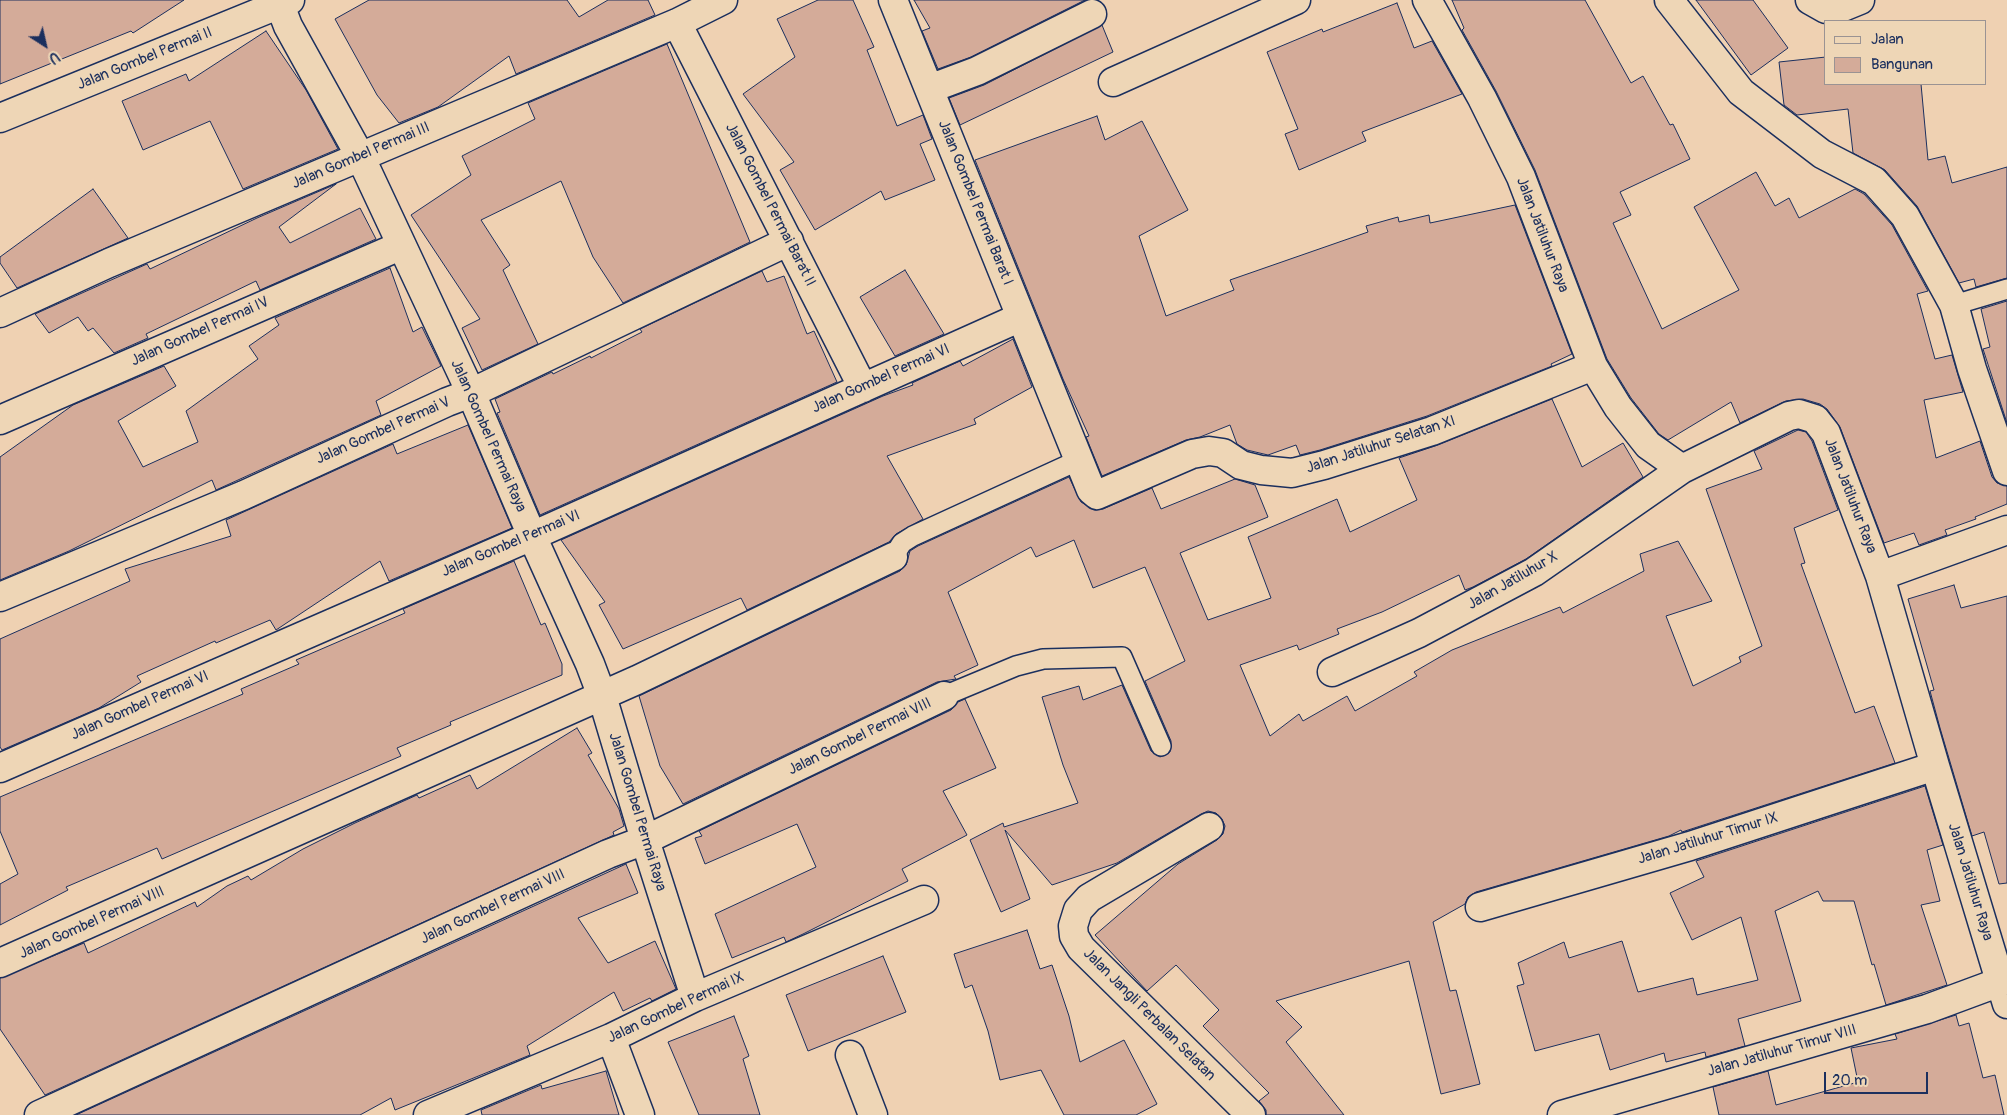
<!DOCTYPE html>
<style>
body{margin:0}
#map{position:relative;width:2007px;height:1115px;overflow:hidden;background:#efd1b2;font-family:Pangolin,sans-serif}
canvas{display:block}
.legend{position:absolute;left:1824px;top:20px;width:162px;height:65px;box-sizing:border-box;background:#eed6b6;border:1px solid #9a9393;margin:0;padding:6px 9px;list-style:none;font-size:15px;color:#1b2f5e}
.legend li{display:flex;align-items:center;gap:10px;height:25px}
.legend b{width:25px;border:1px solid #9a9393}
.north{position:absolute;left:20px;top:20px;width:50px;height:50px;-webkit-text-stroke:4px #eed6b6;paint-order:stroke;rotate:145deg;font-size:14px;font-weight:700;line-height:20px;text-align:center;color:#1b2f5e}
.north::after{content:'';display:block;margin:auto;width:18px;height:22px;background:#1b2f5e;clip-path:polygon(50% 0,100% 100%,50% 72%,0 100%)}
.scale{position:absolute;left:1824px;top:1072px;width:104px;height:22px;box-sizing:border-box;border:2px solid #1b2f5e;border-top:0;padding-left:6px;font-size:15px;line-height:18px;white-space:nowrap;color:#1b2f5e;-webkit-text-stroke:4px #eed6b6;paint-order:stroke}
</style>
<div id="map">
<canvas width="2007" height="1115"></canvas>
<ul class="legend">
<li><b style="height:6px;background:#eed6b6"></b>Jalan</li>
<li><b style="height:14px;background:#d4ab99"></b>Bangunan</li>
</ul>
<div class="north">U</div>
<div class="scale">20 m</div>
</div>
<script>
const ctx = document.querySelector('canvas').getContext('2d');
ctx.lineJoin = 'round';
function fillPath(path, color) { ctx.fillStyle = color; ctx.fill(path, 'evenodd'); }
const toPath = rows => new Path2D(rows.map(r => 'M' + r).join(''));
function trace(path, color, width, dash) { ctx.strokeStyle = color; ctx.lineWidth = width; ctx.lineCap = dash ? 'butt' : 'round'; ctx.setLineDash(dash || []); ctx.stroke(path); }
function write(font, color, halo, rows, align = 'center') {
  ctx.font = font + ' Pangolin,sans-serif'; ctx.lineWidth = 4; ctx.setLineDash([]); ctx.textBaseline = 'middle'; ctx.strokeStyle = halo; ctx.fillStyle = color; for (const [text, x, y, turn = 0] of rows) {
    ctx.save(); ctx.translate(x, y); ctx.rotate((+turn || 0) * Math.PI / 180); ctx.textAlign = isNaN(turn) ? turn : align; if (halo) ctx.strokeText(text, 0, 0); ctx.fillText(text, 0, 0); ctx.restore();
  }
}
const building = toPath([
 [0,0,184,0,133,33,131,31,0,84,0,0],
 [369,0,567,0,579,17,608,0,648,0,655,15,516,74,509,56,438,107,399,123,377,95,335,19,369,0],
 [818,0,853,0,874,47,867,50,897,126,923,115,932,139,920,144,935,180,885,200,881,191,815,230,780,170,794,162,743,94,795,57,777,19,818,0],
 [914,0,1085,0,971,57,938,69,922,31,930,28,914,0],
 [1452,0,1585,0,1631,83,1643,76,1670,125,1673,124,1690,159,1620,192,1631,215,1613,223,1662,329,1739,290,1694,207,1756,172,1775,206,1789,198,1799,218,1855,189,1864,194,1892,225,1928,291,1917,294,1935,359,1952,355,1963,392,1924,400,1936,458,1980,441,1992,477,1997,483,2007,486,2007,504,1975,517,1976,519,1945,530,1947,535,1919,545,1914,533,1884,543,1840,427,1827,409,1820,404,1803,399,1786,401,1740,423,1731,402,1668,440,1659,434,1631,398,1607,359,1535,170,1496,91,1462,30,1464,28,1452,0],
 [1696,0,1753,0,1788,48,1751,75,1696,0],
 [1397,3,1414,48,1432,41,1462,94,1362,132,1366,141,1299,170,1285,134,1298,129,1267,52,1322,29,1323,32,1397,3],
 [1102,25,1113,52,960,125,949,98,984,85,1102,25],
 [266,31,306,90,338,149,243,189,210,121,143,150,122,101,186,74,189,81,266,31],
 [667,44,750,242,623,303,593,257,561,181,481,220,510,265,503,270,538,344,482,370,462,328,480,319,411,215,471,175,462,156,535,119,528,103,667,44],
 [1826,57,1826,84,1921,84,1928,160,1945,156,1952,183,2007,167,2007,278,1976,287,1974,279,1959,283,1917,206,1885,170,1853,153,1848,109,1797,115,1784,105,1779,62,1826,57],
 [1097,116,1105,140,1142,121,1188,210,1139,236,1166,316,1234,290,1230,280,1368,232,1366,226,1398,217,1399,222,1429,215,1430,223,1515,205,1572,354,1551,364,1552,366,1427,416,1320,450,1300,455,1296,445,1268,455,1247,450,1237,444,1230,425,1200,437,1186,440,1102,476,1086,437,1089,436,1063,379,975,160,1097,116],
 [336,184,279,227,290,243,360,208,376,239,260,290,256,281,146,334,148,338,114,353,93,328,88,331,78,317,49,333,35,314,147,264,150,269,257,218,336,184],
 [93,189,128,238,17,288,0,263,0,257,93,189],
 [390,268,413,332,422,327,441,366,376,401,381,415,216,490,212,480,69,551,0,580,0,457,73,405,164,366,176,386,118,421,143,467,198,442,186,411,258,359,249,346,279,325,275,318,390,268],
 [905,270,944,334,895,356,860,297,905,270],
 [762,271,767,282,784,276,807,334,814,331,837,382,540,515,497,413,500,412,495,399,552,372,553,374,590,356,591,358,642,332,640,329,762,271],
 [2007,301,2007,423,1983,349,1990,347,1981,309,2007,301],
 [1013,339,1032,387,974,419,976,424,887,456,923,519,896,534,889,542,747,610,741,598,623,649,599,605,605,602,561,540,883,396,913,385,912,383,960,361,963,366,1013,339],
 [1552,399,1582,467,1623,443,1643,477,1526,559,1473,587,1465,590,1459,575,1382,612,1337,629,1339,634,1299,650,1297,645,1240,665,1270,736,1299,714,1303,721,1347,696,1355,711,1417,676,1414,672,1452,650,1560,607,1563,613,1644,571,1640,554,1678,541,1712,601,1666,616,1693,686,1741,662,1739,657,1762,646,1706,489,1762,469,1754,451,1798,430,1806,432,1812,441,1838,510,1794,528,1805,563,1801,564,1855,713,1874,706,1895,763,1685,831,1682,832,1681,830,1669,836,1476,892,1468,897,1465,904,1433,922,1450,991,1456,990,1480,1084,1441,1094,1409,961,1276,1001,1302,1027,1286,1042,1344,1115,1266,1115,1266,1110,1259,1101,1269,1093,1203,1026,1219,1010,1176,965,1147,991,1095,935,1178,864,1217,840,1223,834,1225,826,1222,819,1216,813,1208,811,1201,814,1117,863,1052,885,1005,830,1030,899,1001,912,970,840,1003,823,1004,827,1078,803,1063,765,1042,697,1079,686,1083,700,1122,685,1151,751,1160,757,1170,752,1171,741,1145,681,1185,661,1145,567,1093,588,1074,540,1036,557,1031,547,948,592,978,665,954,676,956,679,937,682,683,804,660,766,639,696,900,571,906,565,910,551,918,546,1069,477,1081,502,1095,510,1103,509,1152,488,1161,509,1235,479,1255,485,1268,517,1180,553,1208,620,1271,598,1248,537,1337,499,1350,532,1417,500,1399,458,1438,445,1552,399],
 [468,425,512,528,389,581,380,561,276,630,270,620,216,643,215,641,137,676,141,682,99,708,2,750,0,747,0,639,130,581,125,569,231,536,226,520,393,444,397,454,468,425],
 [514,561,541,625,545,623,562,664,562,675,450,722,451,725,397,748,401,756,162,859,157,848,66,887,68,890,0,925,0,884,18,874,0,831,0,797,243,694,241,689,299,664,296,660,405,613,403,609,514,561],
 [1954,585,1961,608,2007,596,2007,883,1999,884,1984,832,1972,836,1940,728,1930,691,1934,690,1908,599,1954,585],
 [965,699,996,768,943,791,967,835,902,869,908,881,803,934,786,942,784,937,732,958,715,914,816,867,797,824,705,864,695,838,702,836,699,831,951,710,958,702,965,699],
 [577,728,592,753,588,755,619,809,624,826,613,832,614,835,45,1095,0,1029,0,978,84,943,88,953,195,902,197,907,227,886,248,876,251,880,303,849,355,823,417,795,419,798,470,775,477,789,577,728],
 [1925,786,1943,845,1927,850,1940,901,1921,905,1947,985,1886,1005,1874,964,1872,965,1854,901,1823,901,1818,891,1775,911,1801,1001,1738,1019,1745,1046,1706,1057,1705,1052,1666,1062,1664,1053,1610,1070,1599,1034,1535,1051,1517,986,1524,984,1518,963,1564,942,1569,958,1622,941,1638,992,1693,978,1697,995,1758,980,1741,917,1692,940,1670,893,1704,877,1696,861,1925,786],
 [626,864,638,893,578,918,608,963,655,941,676,989,652,1001,650,998,623,1011,614,992,527,1046,530,1055,395,1110,391,1098,360,1115,76,1115,626,864],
 [1027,930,1040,969,1052,965,1069,1016,1080,1062,1124,1040,1157,1104,1136,1115,1064,1115,1041,1070,1000,1080,988,1031,972,985,965,988,954,954,1027,930],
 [883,956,906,1012,808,1051,786,995,883,956],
 [1956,1015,1959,1026,1969,1023,1983,1078,1995,1075,2004,1115,1719,1115,1713,1087,1768,1071,1776,1105,1858,1082,1851,1048,1897,1039,1895,1034,1956,1015],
 [734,1016,749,1056,743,1059,760,1115,699,1115,668,1042,734,1016],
 [606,1071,619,1115,482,1115,481,1110,541,1085,542,1089,606,1071]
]);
fillPath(building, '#d4ab99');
trace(building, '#1b2f5e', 1);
const lane = toPath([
 [1954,305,2007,289],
 [893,557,902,543,913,536,1079,460],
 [944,696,1016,666,1043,659,1122,657,1161,746]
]);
const street = toPath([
 [893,0,1091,490,1097,495,1192,454,1209,451,1223,453,1241,465,1261,470,1292,473,1324,465,1432,431,1593,366],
 [1427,0,1482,98,1521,177,1593,366,1618,407,1648,445,1682,469],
 [1669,0,1741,92,1822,154,1874,181,1905,216,1954,305,1972,369,2007,471],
 [1810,0,1826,9,1838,9,1860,0],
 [280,5,288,26,360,156,471,393,532,536,590,664,602,696,645,840,695,997],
 [677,23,863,388],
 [1113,82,1296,0],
 [929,89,977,71,1092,14],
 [0,118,290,0],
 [0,313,109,263,677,23,723,0],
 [0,420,400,246],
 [1880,576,2007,530],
 [0,597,244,495,447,402,471,393,789,241],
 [1332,672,1419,633,1534,572,1682,469,1789,416,1799,414,1815,419,1826,433,1880,576,1935,766,2007,1004],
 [0,768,532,536,1021,317],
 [1209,827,1089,898,1078,910,1073,926,1074,936,1081,948,1251,1115],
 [1480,907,1690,846,1935,766],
 [0,963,637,680,893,557],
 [611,1038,640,1115],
 [850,1055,873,1115],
 [39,1115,608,854,645,840,944,696],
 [428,1115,611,1038,695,997,924,900],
 [1562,1115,1927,1009,2000,982]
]);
trace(lane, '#1b2f5e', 22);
trace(street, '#1b2f5e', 31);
trace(lane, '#eed6b6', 19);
trace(street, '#eed6b6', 28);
write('15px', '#1b2f5e', '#eed6b6', [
 ["Jalan Gombel Permai II",145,59,-22],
 ["Jalan Gombel Permai III",361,156,-23],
 ["Jalan Gombel Permai Barat I",975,203,68],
 ["Jalan Gombel Permai Barat II",770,205,63],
 ["Jalan Jatiluhur Raya",1542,235,69],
 ["Jalan Gombel Permai IV",200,332,-24],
 ["Jalan Gombel Permai VI",881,379,-24],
 ["Jalan Gombel Permai V",383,431,-24],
 ["Jalan Gombel Permai Raya",488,436,66],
 ["Jalan Jatiluhur Selatan XI",1381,445,-18],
 ["Jalan Jatiluhur Raya",1850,496,69],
 ["Jalan Gombel Permai VI",511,544,-23],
 ["Jalan Jatiluhur X",1513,581,-30],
 ["Jalan Gombel Permai VI",140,706,-24],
 ["Jalan Gombel Permai VIII",860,737,-26],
 ["Jalan Gombel Permai Raya",637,812,73],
 ["Jalan Jatiluhur Timur IX",1708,839,-17],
 ["Jalan Jatiluhur Raya",1970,882,73],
 ["Jalan Gombel Permai VIII",493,907,-25],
 ["Jalan Gombel Permai VIII",92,923,-24],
 ["Jalan Gombel Permai IX",676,1008,-25],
 ["Jalan Jangli Perbalan Selatan",1149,1015,45],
 ["Jalan Jatiluhur Timur VIII",1782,1051,-16]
]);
</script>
